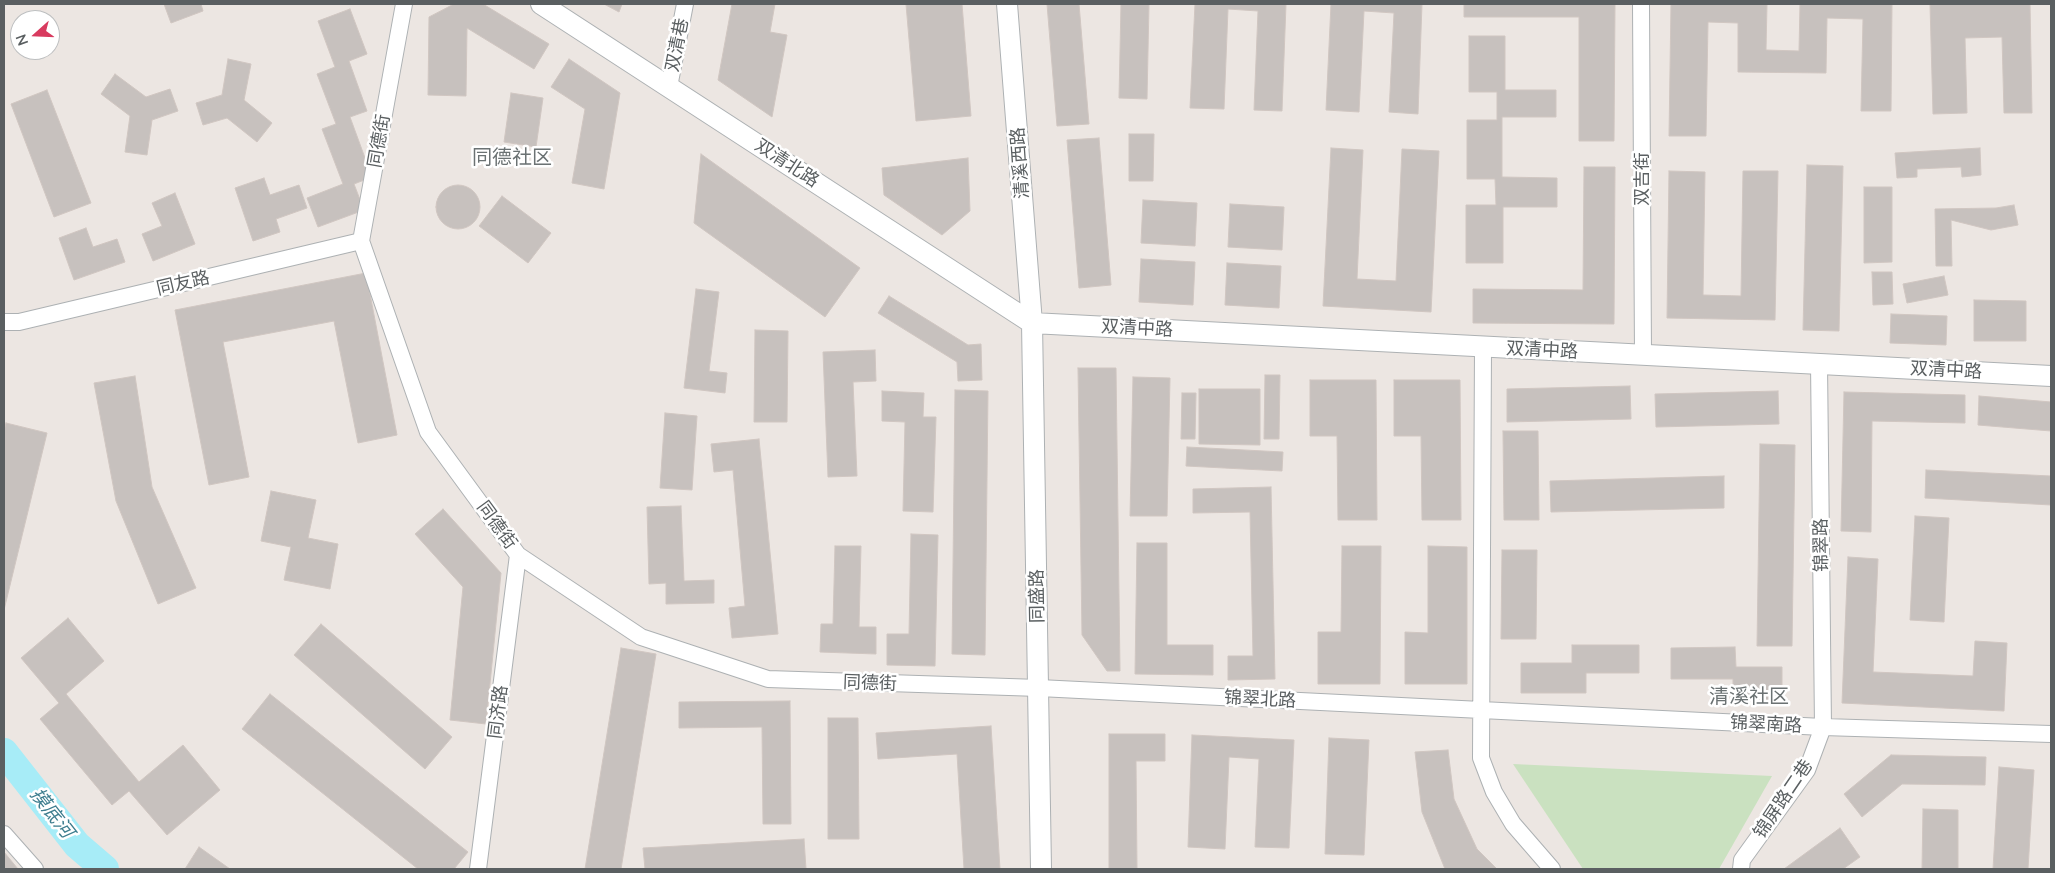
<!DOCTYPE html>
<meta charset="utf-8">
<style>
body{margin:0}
#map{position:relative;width:2055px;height:873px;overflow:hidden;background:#ece6e2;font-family:Lato,sans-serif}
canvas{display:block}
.frame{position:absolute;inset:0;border:5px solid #5a5f61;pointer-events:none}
.north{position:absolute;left:10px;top:10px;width:50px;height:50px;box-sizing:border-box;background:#fff;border:1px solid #bdbfc0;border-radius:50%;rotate:250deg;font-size:14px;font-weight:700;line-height:20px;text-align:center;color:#5a5f61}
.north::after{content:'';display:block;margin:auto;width:18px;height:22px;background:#d83b5f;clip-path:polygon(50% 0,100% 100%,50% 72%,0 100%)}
</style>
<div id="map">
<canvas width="2055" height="873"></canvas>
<div class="frame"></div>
<div class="north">N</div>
</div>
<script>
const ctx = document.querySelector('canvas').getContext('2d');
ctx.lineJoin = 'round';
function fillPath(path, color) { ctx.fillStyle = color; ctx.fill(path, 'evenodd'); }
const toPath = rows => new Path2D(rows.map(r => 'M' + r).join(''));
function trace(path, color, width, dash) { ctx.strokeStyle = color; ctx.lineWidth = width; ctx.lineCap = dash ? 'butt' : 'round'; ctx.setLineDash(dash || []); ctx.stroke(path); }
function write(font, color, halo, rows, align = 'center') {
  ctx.font = font + ' Lato,"Noto Sans SC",sans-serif'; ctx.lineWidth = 5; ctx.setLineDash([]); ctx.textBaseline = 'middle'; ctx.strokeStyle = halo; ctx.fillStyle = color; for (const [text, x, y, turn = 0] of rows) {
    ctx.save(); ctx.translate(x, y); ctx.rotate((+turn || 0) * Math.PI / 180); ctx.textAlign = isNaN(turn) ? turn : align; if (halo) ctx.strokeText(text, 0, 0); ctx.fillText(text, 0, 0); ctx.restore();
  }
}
fillPath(toPath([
 [1513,764,1772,776,1719,869,1583,869]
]), '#cae1c0');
trace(toPath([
 [4,752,77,845,105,869]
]), '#a7ecf7', 28);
const building = toPath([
 [164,4,201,4,203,11,171,23,164,4],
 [454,4,483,4,549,44,534,69,467,28,466,96,428,95,429,17,454,4],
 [604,4,622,4,619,12,604,4],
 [732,4,775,4,770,32,787,35,772,117,718,80,732,4],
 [906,4,962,4,971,116,916,121,906,4],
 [1047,4,1079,4,1089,124,1057,126,1047,4],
 [1121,4,1149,4,1147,99,1119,98,1121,4],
 [1195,4,1286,4,1282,111,1254,110,1258,11,1228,9,1224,109,1190,108,1195,4],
 [1331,4,1422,4,1418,114,1389,112,1394,13,1364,11,1359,112,1326,110,1331,4],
 [1464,4,1615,4,1614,141,1579,141,1579,17,1464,17,1464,4],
 [1671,4,1767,4,1766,50,1799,51,1800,4,1892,4,1891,111,1861,111,1863,19,1827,18,1826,73,1738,72,1738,23,1708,22,1706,136,1669,136,1671,4],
 [1930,4,2030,4,2032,113,2004,113,2002,37,1965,38,1967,113,1933,114,1930,4],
 [350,9,367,54,349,61,367,111,350,117,372,177,354,184,364,210,318,227,307,198,343,184,322,129,336,124,317,74,335,67,318,21,350,9],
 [1469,36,1505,36,1505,90,1556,90,1556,117,1502,117,1502,177,1557,178,1557,207,1503,207,1503,263,1466,263,1466,205,1496,205,1495,179,1467,179,1467,120,1497,120,1497,92,1469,92,1469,36],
 [228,59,251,64,244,100,272,123,257,142,227,118,203,125,196,103,222,95,228,59],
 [569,59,620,93,604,189,572,183,585,109,551,87,569,59],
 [115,74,146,97,170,89,178,111,152,120,147,155,125,152,130,116,101,94,115,74],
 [47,90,91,203,54,217,11,104,47,90],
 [511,93,543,98,536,147,504,142,511,93],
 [1129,134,1154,134,1153,181,1129,181,1129,134],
 [1099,138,1111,285,1079,288,1067,140,1099,138],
 [1331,148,1363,150,1357,279,1396,281,1402,149,1439,151,1431,312,1323,306,1331,148],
 [1980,148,1981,175,1962,177,1961,167,1917,169,1917,177,1897,178,1895,153,1980,148],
 [701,154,860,268,825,317,694,223,701,154],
 [968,158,970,211,942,235,884,195,882,168,968,158],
 [1807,165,1843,166,1839,331,1803,330,1807,165],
 [1584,167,1615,167,1614,324,1473,323,1473,289,1583,290,1584,167],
 [1669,171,1705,172,1703,295,1741,296,1743,171,1778,171,1775,320,1667,318,1669,171],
 [264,178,270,195,299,185,307,208,276,219,280,232,253,241,235,188,264,178],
 '436 207a22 22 0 1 1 44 0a22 22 0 1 1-44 0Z',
 [1864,187,1892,187,1892,262,1864,263,1864,187],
 [175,193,195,244,153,261,142,234,162,226,152,203,175,193],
 [502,196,551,233,528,263,479,226,502,196],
 [1143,200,1197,203,1195,246,1141,243,1143,200],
 [1230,204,1284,207,1282,250,1228,247,1230,204],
 [2014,205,2018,225,1991,230,1951,220,1952,266,1936,266,1935,209,1996,208,2014,205],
 [86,228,93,247,117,239,125,262,74,280,59,238,86,228],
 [1141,259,1195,262,1193,305,1139,302,1141,259],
 [1227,263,1281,266,1279,308,1225,305,1227,263],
 [1872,272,1892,272,1893,304,1873,305,1872,272],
 [366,273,397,435,358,443,334,321,223,342,249,477,209,485,175,310,366,273],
 [1944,276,1948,295,1907,303,1903,284,1944,276],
 [696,289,719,292,709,371,727,373,725,393,684,388,696,289],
 [889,296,968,345,981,344,982,380,958,381,957,362,878,313,889,296],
 [1974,300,2026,301,2026,341,1974,341,1974,300],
 [1891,314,1947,316,1946,345,1890,343,1891,314],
 [755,330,788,331,787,422,754,422,755,330],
 [875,350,876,381,853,382,857,476,828,477,823,352,875,350],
 [1078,368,1116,368,1120,671,1107,671,1082,635,1078,368],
 [1265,375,1280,375,1279,439,1264,439,1265,375],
 [135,376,152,487,196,588,158,604,116,501,94,383,135,376],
 [1133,377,1170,378,1167,516,1130,516,1133,377],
 [1310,380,1376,380,1377,520,1338,520,1337,436,1310,436,1310,380],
 [1394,380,1460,380,1461,520,1422,520,1421,436,1394,436,1394,380],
 [1630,386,1631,419,1507,422,1507,389,1630,386],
 [1199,389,1260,389,1260,445,1199,444,1199,389],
 [955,390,988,391,985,655,952,654,955,390],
 [882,391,924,393,923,417,936,417,933,512,903,511,905,422,882,421,882,391],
 [1778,391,1779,424,1656,427,1655,394,1778,391],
 [1844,392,1965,395,1965,423,1872,421,1871,532,1841,531,1844,392],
 [1182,393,1196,393,1195,439,1181,439,1182,393],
 [1979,396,2051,402,2051,431,1978,425,1979,396],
 [665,413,697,416,692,490,660,488,665,413],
 [6,423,47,433,4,610,4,431,6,423],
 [1503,431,1538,431,1539,520,1504,520,1503,431],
 [759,439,778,634,732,638,729,608,745,606,733,470,714,472,711,444,759,439],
 [1760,444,1795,445,1792,646,1757,646,1760,444],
 [1187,447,1283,452,1282,471,1186,466,1187,447],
 [1926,470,2051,476,2051,505,1925,498,1926,470],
 [1724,476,1724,508,1551,512,1550,481,1724,476],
 [1271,487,1275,679,1228,680,1228,656,1253,656,1250,512,1193,513,1193,489,1271,487],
 [271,491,316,500,308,538,338,544,330,589,284,580,291,547,261,541,271,491],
 [681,506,684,581,714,580,714,603,666,604,666,583,649,584,647,507,681,506],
 [443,509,501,573,486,724,450,720,463,587,415,534,443,509],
 [1915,516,1949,518,1944,622,1910,620,1915,516],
 [911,534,938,535,935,666,887,665,887,634,909,634,911,534],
 [1137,543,1167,543,1167,645,1213,645,1213,675,1135,674,1137,543],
 [835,546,861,546,859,627,876,627,876,654,820,652,821,624,833,624,835,546],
 [1342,546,1381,546,1380,684,1318,684,1318,632,1341,632,1342,546],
 [1428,546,1467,547,1467,684,1405,684,1405,632,1428,633,1428,546],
 [1502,550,1537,550,1536,639,1501,639,1502,550],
 [1848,557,1878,559,1873,672,1973,676,1975,641,2007,643,2004,711,1842,703,1848,557],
 [68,618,104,661,66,694,139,782,183,745,220,790,167,835,129,791,112,805,40,719,59,703,21,658,68,618],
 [321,624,452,737,425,769,294,655,321,624],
 [1572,645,1639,645,1639,673,1586,673,1586,693,1521,693,1521,663,1572,663,1572,645],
 [1735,647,1736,667,1782,667,1782,701,1733,702,1733,679,1671,679,1671,648,1735,647],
 [621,648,656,654,621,869,585,869,621,648],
 [270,694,468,852,454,869,418,869,242,729,270,694],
 [790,701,791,824,763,824,762,727,679,728,679,702,790,701],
 [828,718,858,718,859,839,828,839,828,718],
 [991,726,1000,869,964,869,957,754,878,759,876,733,991,726],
 [1109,734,1165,734,1165,761,1136,761,1137,869,1109,869,1109,734],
 [1192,735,1294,740,1289,848,1255,847,1259,759,1229,757,1225,849,1188,847,1192,735],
 [1329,738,1369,740,1364,855,1325,854,1329,738],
 [1448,750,1454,799,1477,849,1497,869,1445,869,1422,812,1415,752,1448,750],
 [1891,755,1986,757,1985,785,1902,784,1862,817,1844,794,1891,755],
 [1999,767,2034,770,2028,869,1993,869,1999,767],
 [1923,809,1958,810,1958,869,1922,869,1923,809],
 [1840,828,1860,857,1843,869,1784,869,1840,828],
 [804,839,806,869,645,869,643,848,804,839],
 [199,847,230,869,185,869,199,847],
 [4,852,18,869,4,869,4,852]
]);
fillPath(building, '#c7c1be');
trace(building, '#d0c6c1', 1);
const minor = toPath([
 [404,4,361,241,428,432,518,555,641,637,768,679,1039,688,1823,727,2051,734],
 [1641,4,1643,355],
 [669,87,685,4],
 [4,322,19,322,361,241],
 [1483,348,1481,758,1494,792,1513,824,1552,869],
 [4,834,35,869],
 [478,869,518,555],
 [1741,869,1742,860,1807,770,1823,727,1819,363]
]);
const tertiary = toPath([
 [541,4,1032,323,2051,376],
 [1007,4,1032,323,1041,869]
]);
trace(minor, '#adb1b3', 18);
trace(tertiary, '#adb1b3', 22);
trace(minor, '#fff', 16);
trace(tertiary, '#fff', 20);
write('18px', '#5a5f61', '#fff', [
 ["双清巷",677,45,-79],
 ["同德街",379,141,-80],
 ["双清北路",787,163,33],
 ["清溪西路",1020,163,-94],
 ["双吉街",1642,179,-90],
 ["同友路",183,283,-13],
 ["双清中路",1137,328,3],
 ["双清中路",1542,350,3],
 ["双清中路",1946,370,3],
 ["同德街",497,525,54],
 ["锦翠路",1821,545,-91],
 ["同盛路",1037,596,-91],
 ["同德街",870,683,2],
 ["锦翠北路",1260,699,3],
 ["同济路",498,712,-83],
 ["锦翠南路",1766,724,3],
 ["锦屏路二巷",1783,799,-56]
]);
write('italic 19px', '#3d7d8e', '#fff', [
 ["摸底河",52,813,52]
]);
write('20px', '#6b7273', '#fff', [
 ["同德社区",512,158],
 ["清溪社区",1749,697]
]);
</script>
